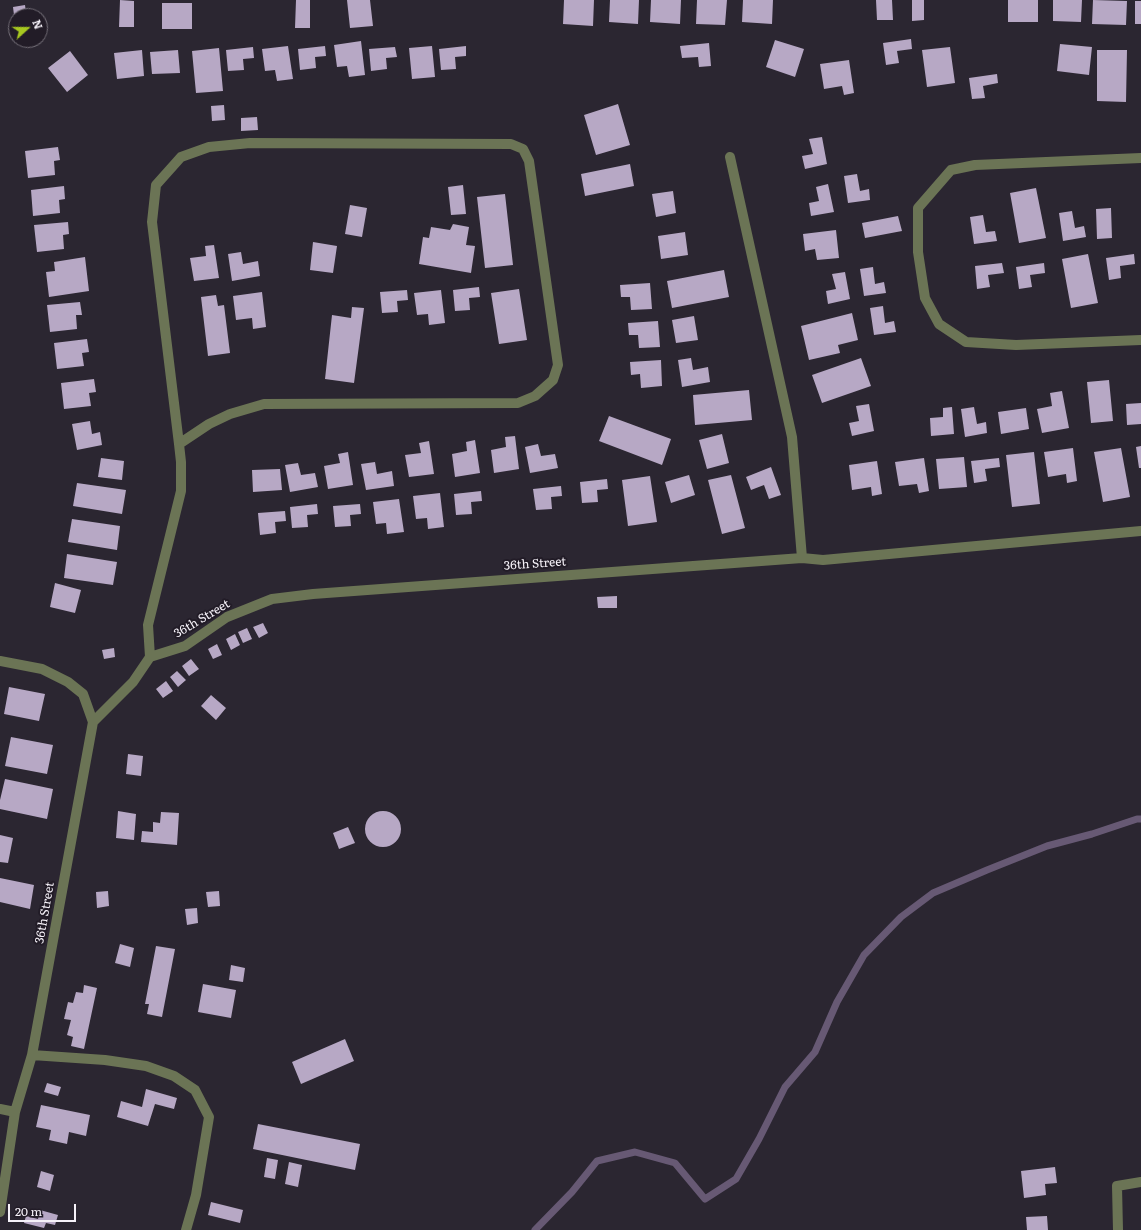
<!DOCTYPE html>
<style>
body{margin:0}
#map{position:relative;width:1141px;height:1230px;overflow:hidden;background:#2b2631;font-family:Literata,serif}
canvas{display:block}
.north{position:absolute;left:8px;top:8px;width:40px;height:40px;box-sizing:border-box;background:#221c27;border:1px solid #77727b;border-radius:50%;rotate:69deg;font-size:11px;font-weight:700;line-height:16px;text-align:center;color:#f6f2f9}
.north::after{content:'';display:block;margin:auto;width:14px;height:18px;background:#a7c820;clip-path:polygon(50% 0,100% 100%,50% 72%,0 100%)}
.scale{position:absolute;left:8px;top:1204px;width:68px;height:18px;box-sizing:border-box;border:2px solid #f6f2f9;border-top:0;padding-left:5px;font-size:12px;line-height:14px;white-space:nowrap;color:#f6f2f9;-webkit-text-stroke:3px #221c27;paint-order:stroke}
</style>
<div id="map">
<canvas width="1141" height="1230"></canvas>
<div class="north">N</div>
<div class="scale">20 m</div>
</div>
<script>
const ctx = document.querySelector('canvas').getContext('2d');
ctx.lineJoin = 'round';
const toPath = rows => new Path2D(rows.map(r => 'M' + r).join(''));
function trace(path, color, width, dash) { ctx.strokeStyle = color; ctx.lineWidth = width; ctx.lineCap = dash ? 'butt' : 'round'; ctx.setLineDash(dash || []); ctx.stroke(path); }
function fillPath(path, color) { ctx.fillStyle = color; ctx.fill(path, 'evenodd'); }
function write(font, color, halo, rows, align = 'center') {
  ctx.font = font + ' Literata,serif'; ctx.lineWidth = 4; ctx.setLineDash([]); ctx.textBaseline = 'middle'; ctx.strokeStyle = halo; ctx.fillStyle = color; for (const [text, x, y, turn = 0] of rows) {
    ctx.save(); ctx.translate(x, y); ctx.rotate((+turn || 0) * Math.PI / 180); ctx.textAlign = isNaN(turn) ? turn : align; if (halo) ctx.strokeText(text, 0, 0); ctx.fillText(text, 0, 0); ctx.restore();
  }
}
trace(toPath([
 [535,1230,572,1192,597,1161,635,1152,675,1163,705,1199,736,1179,759,1139,785,1087,815,1052,837,1002,864,955,901,917,933,893,987,870,1047,846,1092,834,1137,819,1141,819]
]), '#675974', 7);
fillPath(toPath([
 [120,0,134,1,134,27,119,27],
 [296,0,310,0,310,28,295,28],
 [347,0,370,0,373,26,350,28],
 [564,0,594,0,593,26,563,24],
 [610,0,639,0,638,24,609,22],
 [651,0,681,0,680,24,650,22],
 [697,0,727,0,725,25,696,24],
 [743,0,773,0,772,24,742,22],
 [876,0,892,0,893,20,877,20],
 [912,0,924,0,924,20,912,21],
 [1008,0,1038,0,1038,22,1008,22],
 [1053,0,1082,0,1081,22,1053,21],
 [1093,0,1127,1,1126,25,1092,24],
 [1135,1,1141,1,1141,24,1135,24],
 [162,3,192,3,192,29,162,29],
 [25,5,26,13,14,15,13,7],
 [911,39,912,49,897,51,899,63,886,65,883,43],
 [775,40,804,49,795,77,766,67],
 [361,41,365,75,349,77,347,66,337,67,334,45],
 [709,43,711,66,699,67,698,57,682,58,680,46],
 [1060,44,1092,47,1089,75,1057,71],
 [288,46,293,79,277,81,275,70,265,71,262,49],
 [325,46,326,56,315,57,316,68,300,70,298,49],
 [432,46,435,77,412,79,409,48],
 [466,46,466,56,455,57,456,69,441,70,439,49],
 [253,47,254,58,243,59,244,70,228,71,226,50],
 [395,47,397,57,386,58,387,69,371,71,369,49],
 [950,47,955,83,927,87,922,50],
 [219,48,223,91,196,93,192,51],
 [142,50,144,76,117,79,114,53],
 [178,50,180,73,152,74,150,52],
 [1097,50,1127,50,1126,102,1097,101],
 [70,51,88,75,67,92,48,68],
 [849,60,854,93,844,95,842,86,824,89,820,64],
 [997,74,998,83,983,86,985,98,972,99,969,78],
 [618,104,630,145,596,155,584,115],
 [224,105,225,120,212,121,211,106],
 [257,117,258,130,241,131,241,118],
 [822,137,827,164,805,169,802,156,813,154,809,139],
 [58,147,60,160,54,161,55,175,28,178,25,151],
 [630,164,634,186,585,196,581,174],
 [857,174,860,191,869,189,870,200,848,203,844,176],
 [828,184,834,212,811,216,809,203,819,201,816,187],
 [463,185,466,214,451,215,448,187],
 [64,186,65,199,59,200,60,213,33,216,31,190],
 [1036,188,1046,238,1019,243,1010,193],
 [673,191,676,213,656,217,652,194],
 [505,194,513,265,485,268,477,197],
 [350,205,367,208,362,237,345,234],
 [1111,208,1112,238,1097,239,1096,209],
 [1072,211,1075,228,1084,226,1086,237,1063,241,1059,213],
 [983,215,986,232,995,231,997,241,974,244,970,217],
 [898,216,902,231,865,238,862,223],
 [68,222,69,234,63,235,64,249,37,252,34,225],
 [453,224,469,227,466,245,475,246,471,273,419,264,423,237,429,238,431,227,450,230],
 [836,230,839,258,817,260,815,249,805,251,803,234],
 [685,232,688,255,661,259,658,236],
 [313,242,337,246,333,273,310,270],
 [214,245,219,278,194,281,190,258,206,256,205,246],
 [241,252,243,264,258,261,260,276,232,281,228,254],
 [1088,254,1098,303,1071,308,1062,259],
 [1134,254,1135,264,1120,266,1121,278,1109,280,1106,258],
 [85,257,89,291,49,297,46,272,55,271,54,262],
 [1002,263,1004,273,988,275,990,287,977,289,975,266],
 [1044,263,1045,273,1030,275,1032,287,1019,289,1016,267],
 [873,267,875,284,884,282,886,293,864,296,860,269],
 [724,270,729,297,672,308,667,281],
 [845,272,850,299,828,304,826,291,836,289,832,274],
 [650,283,652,309,631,310,630,297,621,297,620,285],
 [479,287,480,297,469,298,470,310,455,311,453,290],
 [519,289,527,340,499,344,491,293],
 [407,290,408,300,397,301,398,312,382,313,380,292],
 [441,290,445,323,429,325,428,314,417,315,414,293],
 [262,292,266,327,253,329,252,318,236,320,233,296],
 [216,295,218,306,224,305,230,353,208,356,201,297],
 [80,302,82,315,76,315,77,329,50,332,47,305],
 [883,306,885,323,894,321,896,332,874,335,870,308],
 [352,307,364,308,354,383,325,379,332,315,351,318],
 [852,313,858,340,838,345,840,353,809,360,801,326],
 [694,316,698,340,676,343,672,320],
 [658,321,660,347,639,348,638,335,629,335,628,323],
 [87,339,89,352,82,353,84,366,57,369,54,343],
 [691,358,693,370,708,367,710,382,682,387,678,360],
 [861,358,871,386,822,403,812,375],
 [661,360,662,386,641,388,640,374,631,375,630,362],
 [94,379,96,392,89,393,91,406,64,409,61,383],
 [1109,380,1113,421,1091,423,1087,382],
 [749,390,752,420,695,425,693,395],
 [1062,391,1069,428,1042,433,1037,409,1052,406,1050,393],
 [1141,403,1141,424,1127,425,1126,404],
 [869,404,874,431,852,436,849,423,859,421,856,406],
 [952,407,954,434,931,436,930,418,943,417,943,408],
 [974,407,977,424,986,422,987,433,965,437,961,409],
 [1026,408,1029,429,1001,434,998,412],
 [609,416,671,439,662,465,599,441],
 [90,421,92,434,100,432,102,445,77,450,72,424],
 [722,434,729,463,707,469,699,440],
 [515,436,519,469,494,473,491,450,506,447,505,437],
 [475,440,480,473,455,477,452,454,467,451,466,442],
 [429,441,434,474,409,477,405,455,421,453,419,443],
 [538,444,541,456,555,454,558,468,530,473,525,447],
 [1141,446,1141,468,1139,468,1136,447],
 [1073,448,1077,481,1067,483,1066,474,1048,477,1044,452],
 [1121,448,1130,497,1103,502,1094,452],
 [348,452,353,485,328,489,324,466,340,463,338,454],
 [1034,452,1040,504,1012,507,1006,455],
 [964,457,967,487,939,489,936,459],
 [101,458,124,461,122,480,98,477],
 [924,458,929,491,919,493,917,484,899,486,895,462],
 [999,458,1000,467,985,469,987,481,974,483,971,461],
 [877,461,882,494,872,496,871,487,852,490,849,465],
 [375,462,377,474,392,471,394,486,366,490,361,464],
 [298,463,301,475,315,473,318,487,290,492,285,465],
 [771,467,781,495,769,499,764,485,751,490,746,477],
 [280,469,282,490,253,492,252,470],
 [689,475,695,495,671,503,665,482],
 [731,475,745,528,722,534,708,480],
 [650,476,657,522,628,526,622,480],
 [607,479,608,489,597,490,598,502,582,503,580,482],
 [77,483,126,490,122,514,73,506],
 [561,486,562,496,551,497,552,509,536,510,533,489],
 [481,491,482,501,471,502,472,514,456,515,454,494],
 [440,493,444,527,428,529,427,518,416,519,413,496],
 [399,499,404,532,387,534,386,523,376,524,373,502],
 [317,504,318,514,307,515,308,527,292,528,290,507],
 [360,504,361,514,350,515,351,526,335,527,333,506],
 [285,511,286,521,275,522,276,533,260,535,258,513],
 [72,519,120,526,117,550,68,542],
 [67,554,117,562,113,585,64,578],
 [55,583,81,590,75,613,50,607],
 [617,596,617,608,598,608,597,597],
 [263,623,268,633,259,638,253,627],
 [247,628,252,639,243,643,238,632],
 [235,634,240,645,231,650,226,639],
 [217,644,222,655,213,659,208,649],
 [114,648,115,657,104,659,102,650],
 [191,659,199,669,189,676,182,666],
 [177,671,186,680,178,687,170,677],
 [166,681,173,691,163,698,156,689],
 [9,687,45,694,39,721,4,714],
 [211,695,226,708,216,720,201,706],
 [11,737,53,745,47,774,5,766],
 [128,754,143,756,141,776,126,774],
 [5,779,53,789,47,819,0,809,0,800],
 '365 829a18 18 0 1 1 36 0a18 18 0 1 1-36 0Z',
 [118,811,136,814,134,840,116,838],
 [161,812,179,813,177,845,141,842,142,831,153,832,153,822,160,823],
 [348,827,355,843,339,849,333,833],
 [0,835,13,838,8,863,0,862],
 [0,878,34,885,30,909,0,902],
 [108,891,109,906,97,908,96,892],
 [219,891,220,906,208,907,206,892],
 [197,908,198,923,187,925,185,909],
 [120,944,134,948,130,967,115,963],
 [156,946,175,949,162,1017,147,1014,149,1004,145,1004],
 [231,965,245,968,243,982,229,980],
 [203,984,236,990,231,1018,198,1012],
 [84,985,97,988,84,1049,71,1046,73,1037,67,1035,71,1020,64,1019,68,1002,73,1003,76,992,83,993],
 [345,1039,354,1061,301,1084,292,1062],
 [47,1083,61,1087,58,1096,44,1092],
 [146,1089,177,1098,174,1109,155,1104,148,1126,117,1117,121,1101,142,1107],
 [41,1105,90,1115,86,1136,69,1132,67,1144,49,1140,51,1130,36,1127],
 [258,1124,360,1144,355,1170,253,1149],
 [267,1158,278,1160,275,1179,264,1177],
 [289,1162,302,1165,298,1187,285,1184],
 [1055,1167,1057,1183,1045,1184,1046,1195,1024,1198,1021,1171],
 [41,1171,54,1175,50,1191,37,1187],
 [211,1202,243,1210,240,1223,208,1215],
 [40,1210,58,1215,55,1225,46,1223,44,1228,24,1223,26,1216,38,1219],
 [1047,1216,1048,1230,1027,1230,1026,1217]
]), '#b7a8c5');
trace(toPath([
 [730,157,792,437,802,558],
 [1141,158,975,165,951,170,918,208,918,252,925,298,939,324,966,342,1016,345,1141,340],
 [150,657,148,625,181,491,181,462,179,444,152,222,156,185,181,157,209,147,250,143,511,144,523,149,529,161,558,365,553,380,535,396,518,403,264,404,230,414,209,424,179,444],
 [0,661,42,669,68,682,83,694,93,722],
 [32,1055,105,1060,146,1066,174,1076,195,1090,209,1117,196,1195,186,1230],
 [0,1109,15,1112],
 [0,1212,15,1112,32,1055,93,722,133,682,150,657,185,646,227,617,272,599,313,594,802,558,823,560,1141,531],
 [1118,1230,1117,1186,1141,1182]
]), '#6b7455', 10);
write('12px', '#f6f2f9', '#221c27', [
 ["36th Street",535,564,-4],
 ["36th Street",202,619,-31],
 ["36th Street",45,913,-80]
]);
</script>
